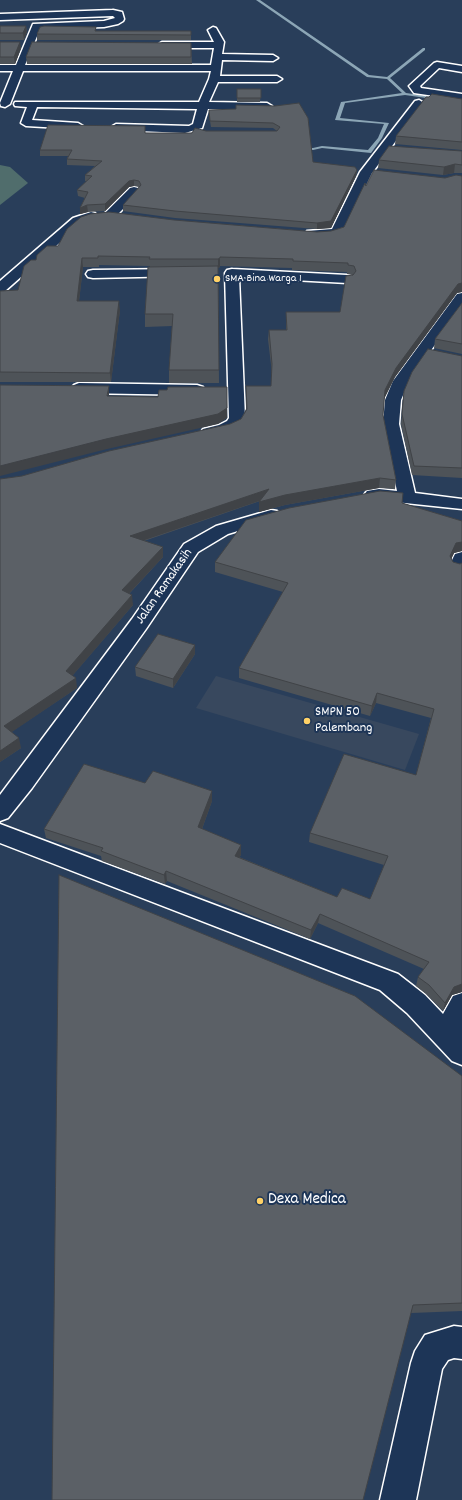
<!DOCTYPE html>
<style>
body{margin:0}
canvas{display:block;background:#293e5a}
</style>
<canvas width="462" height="1500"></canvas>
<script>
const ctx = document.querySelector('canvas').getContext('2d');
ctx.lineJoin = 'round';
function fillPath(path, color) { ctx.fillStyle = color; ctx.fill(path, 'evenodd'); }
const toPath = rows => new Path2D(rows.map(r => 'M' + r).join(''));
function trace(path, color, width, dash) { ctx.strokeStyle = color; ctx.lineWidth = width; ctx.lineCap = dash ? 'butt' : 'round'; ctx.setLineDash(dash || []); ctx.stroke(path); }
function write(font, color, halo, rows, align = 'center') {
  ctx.font = font + ' Dekko,sans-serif'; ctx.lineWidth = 4; ctx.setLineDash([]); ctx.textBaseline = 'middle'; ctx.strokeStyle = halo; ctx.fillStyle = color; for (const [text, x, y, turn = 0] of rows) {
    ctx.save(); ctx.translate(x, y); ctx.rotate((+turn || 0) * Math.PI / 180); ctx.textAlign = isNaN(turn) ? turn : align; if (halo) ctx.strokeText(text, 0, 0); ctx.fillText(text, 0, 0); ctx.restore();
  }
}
fillPath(toPath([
 [216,676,419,734,405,770,196,708]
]), '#38485e');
fillPath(toPath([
 [0,165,10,167,28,183,0,205]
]), '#506d6c');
fillPath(toPath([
 [256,0,260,0,369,75,387,77,423,48,425,48,425,50,390,78,406,93,462,101,462,103,405,95,345,103,340,118,389,123,382,138,371,153,322,148,313,150,297,149,299,147,313,148,322,146,368,150,378,138,384,124,335,120,341,102,402,93,387,79,367,77,256,0]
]), '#8ca6b6');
const minor = toPath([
 [113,10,122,12,124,19,123,21,118,24,104,27,40,29,25,65,211,65,214,48,162,48,157,45,162,42,214,42,208,30,213,27,216,28,224,42,222,54,273,55,278,58,273,61,222,60,220,76,277,76,282,79,277,82,218,82,209,102,267,103,272,106,267,109,208,109,202,128,185,133,116,130,111,127,116,124,189,126,193,124,197,109,37,107,32,120,78,123,83,126,78,129,26,126,21,123,27,107,15,106,14,104,15,102,199,102,209,79,211,71,23,71,10,104,5,107,1,106,0,103,13,71,0,71,0,65,16,65,33,24,104,21,115,18,113,16,0,20,0,14,113,10],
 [437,62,462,66,462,72,439,68,420,86,421,88,462,94,462,100,414,93,409,86,434,63,437,62],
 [419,100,424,103,372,173,342,235,324,239,307,237,306,234,307,231,332,229,360,172,415,101,419,100],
 [134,187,138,188,140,191,138,194,114,218,106,218,104,215,106,212,130,188,134,187],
 [91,212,95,213,97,216,95,219,81,224,5,291,0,292,0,281,73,218,91,212],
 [179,269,184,270,186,273,184,276,93,278,88,277,86,274,88,271,93,270,179,269],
 [232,269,347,275,352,276,354,279,352,282,347,283,239,277,245,418,240,427,230,432,209,437,203,435,201,432,203,429,219,425,227,421,229,418,225,273,227,270,232,269],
 [462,293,462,307,409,381,401,400,399,424,415,493,462,499,462,509,367,499,364,495,367,491,379,489,397,491,383,424,385,400,393,381,457,294,462,293],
 [79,383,197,385,203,387,205,390,203,393,197,395,79,393,74,391,71,388,74,385,79,383],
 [271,510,277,511,280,515,277,519,228,534,198,552,146,629,32,788,8,818,0,821,0,795,132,619,184,544,216,526,271,510],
 [462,552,462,572,458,573,451,571,449,567,453,558,455,554,462,552],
 [0,824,398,974,425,995,443,1014,453,996,462,993,462,1065,452,1061,407,1013,380,990,0,843,0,824],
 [454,1326,462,1327,462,1359,454,1358,448,1360,442,1369,416,1500,380,1500,411,1363,415,1351,425,1335,454,1326]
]);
trace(minor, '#fff', 3);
fillPath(minor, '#1d3557');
fillPath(toPath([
 [0,26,26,26,27,32,24,40,0,40],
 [96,27,96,31,191,31,191,40,37,40,37,34],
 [0,42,21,48,15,64,0,64],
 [191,43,192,64,27,64,26,57],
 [237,89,261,89,260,102,237,102],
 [462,99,462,150,395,144,396,136],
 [275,106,313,162,357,170,356,176,331,228,317,229,175,218,123,211,123,205,139,187,134,186,129,187,105,211,88,212,80,214,80,208,85,198,78,196,77,190,87,181,85,181,85,175,95,166,67,165,67,159,68,156,40,156,40,150,145,133,192,133,206,131,277,131,273,128,211,127,209,115,209,110,236,109],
 [462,151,462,173,454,173,443,175,378,168,379,160],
 [462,176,462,292,457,293,395,377,384,399,383,415,396,480,395,489,379,488,285,505,259,512,260,501,144,541,163,557,129,594,133,605,72,676,77,688,11,732,21,748,0,762,22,476,230,424,241,419,246,409,246,386,271,386,272,373,268,339,269,330,286,330,286,312,340,312,352,275,347,274,347,272,292,270,292,268,220,266,220,267,218,268,219,383,169,383,169,370,172,326,145,327,145,314,150,266,99,265,99,267,83,267,79,301,120,310,111,382,0,382,0,291,18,290,36,260,58,246,174,220,317,232,331,231,344,227,366,186,445,178],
 [462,303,462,354,434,348,435,339],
 [462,356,462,478,412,475,401,424,404,391],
 [402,503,462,521,462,551,454,553,451,559,453,562,460,564,462,563,462,992,452,995,443,1011,426,994,416,986,418,977,424,969,318,923,310,939,167,881,165,884,102,861,101,856,46,838,44,829,145,783,212,801,202,829,241,845,241,855,239,857,337,897,370,899,384,865,309,842,310,833,416,775,431,718,376,703,370,716,239,678,239,668,283,592,215,572,215,562],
 [195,645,195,654,173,688,136,676,135,667],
 [462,1076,462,1311,411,1313]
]), '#4e5358');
fillPath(toPath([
 [26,26,27,32,24,40,23,33],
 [20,42,21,48,15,64,14,57],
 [455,164,454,173,443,175,444,167],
 [357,170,356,176,331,228,317,229,317,223],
 [134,180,134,186,129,187,105,211,105,204,129,181],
 [87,205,88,212,80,214,80,208],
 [82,258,83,267,78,310,77,301],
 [220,258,220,267,218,268,218,259],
 [462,283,462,292,457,293,395,377,384,399,385,390,396,368,458,284],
 [119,301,120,310,111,382,110,373],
 [109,386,109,395,107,396],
 [227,408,227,418,218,424,107,449,0,476,0,466],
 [380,478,379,488,285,505,259,512,259,502,285,495],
 [269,489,268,498,130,545,130,536],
 [462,542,462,551,454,553,448,566,450,556,456,543],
 [163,547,163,557,123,600,122,590],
 [132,595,133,605,68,681,66,671],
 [195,645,195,654,173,688,173,679],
 [76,678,77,688,6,736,4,726],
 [377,693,376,703,370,716,372,706],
 [19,738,21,748,0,762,0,751],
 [212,791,212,801,199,837,198,827],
 [241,845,241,855,235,865,235,856],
 [166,871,167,881,165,884,164,875],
 [320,914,318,923,310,939,311,930],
 [462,984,462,992,452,995,443,1011,445,1003,454,987]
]), '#404347');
const building = toPath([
 [0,26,26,26,23,33,0,33,0,26],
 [44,26,96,27,95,31,191,31,191,35,37,34,40,27,44,26],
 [0,42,20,42,14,57,0,57,0,42],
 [32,42,191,43,191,57,26,57,32,42],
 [237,89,261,89,261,98,237,98,237,89],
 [432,94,462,99,462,142,396,136,426,97,429,97,432,94],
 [299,103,308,118,313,162,355,167,357,170,331,221,317,223,175,211,123,205,141,185,139,181,134,180,129,181,105,204,87,205,80,208,88,192,77,190,92,176,85,175,102,161,67,159,72,150,40,150,48,125,145,126,145,133,192,133,195,128,206,131,277,131,280,127,273,123,210,121,209,110,236,109,236,105,275,106,299,103],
 [389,146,462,151,462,165,455,164,444,167,379,160,389,146],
 [374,170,445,178,456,175,462,176,462,283,458,284,396,368,385,390,383,415,396,480,380,478,285,495,259,502,269,489,130,536,163,547,122,590,132,595,66,671,76,678,4,726,19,738,0,751,0,479,22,476,109,451,230,424,241,419,247,409,246,386,271,386,272,364,269,330,287,330,286,312,340,312,346,276,353,275,356,271,354,266,348,265,348,263,293,261,293,259,220,257,220,258,218,259,149,259,150,257,98,256,98,258,82,258,77,301,119,301,110,373,0,372,0,291,18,290,24,266,31,260,36,260,37,255,47,246,58,246,67,229,81,217,90,214,109,212,174,220,317,232,331,231,344,227,365,183,366,186,374,170],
 [218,266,219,370,169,370,173,314,145,314,148,267,218,266],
 [462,303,462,344,435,339,462,303],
 [428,349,462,356,462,468,414,466,402,414,404,391,412,372,428,349],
 [0,385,109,386,107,396,158,397,159,390,167,390,168,387,227,387,227,408,218,414,106,439,0,466,0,385],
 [380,491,403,493,402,503,462,521,462,542,456,543,450,556,453,562,460,564,462,563,462,984,454,987,445,1003,429,985,418,977,429,962,320,914,311,930,166,871,164,875,101,851,103,848,44,829,84,764,145,783,153,771,212,791,198,827,241,845,235,856,337,897,342,888,370,899,388,856,310,833,344,754,416,775,434,709,377,693,372,706,239,668,288,583,215,562,246,520,289,508,380,491],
 [158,634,195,645,173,679,135,667,158,634],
 [59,875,355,996,462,1076,462,1303,413,1305,363,1500,52,1500,59,875]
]);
fillPath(building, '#5b6066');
trace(building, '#404347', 1);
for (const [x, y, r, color] of [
 [217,279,4,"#ffd166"],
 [307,721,4,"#ffd166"],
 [260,1201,4,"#ffd166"]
]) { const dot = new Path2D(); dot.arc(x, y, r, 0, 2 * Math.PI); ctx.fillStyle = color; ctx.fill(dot); trace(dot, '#1d3557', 1.5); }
write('12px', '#fff', '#1d3557', [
 ["SMA Bina Warga 1",225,279]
], 'left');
write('14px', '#fff', '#1d3557', [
 ["Jalan Ramakasih",165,587,-55]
]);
write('14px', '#fff', '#1d3557', [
 ["SMPN 50",315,713],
 ["Palembang",315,729]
], 'left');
write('17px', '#fff', '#1d3557', [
 ["Dexa Medica",268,1201]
], 'left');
</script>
